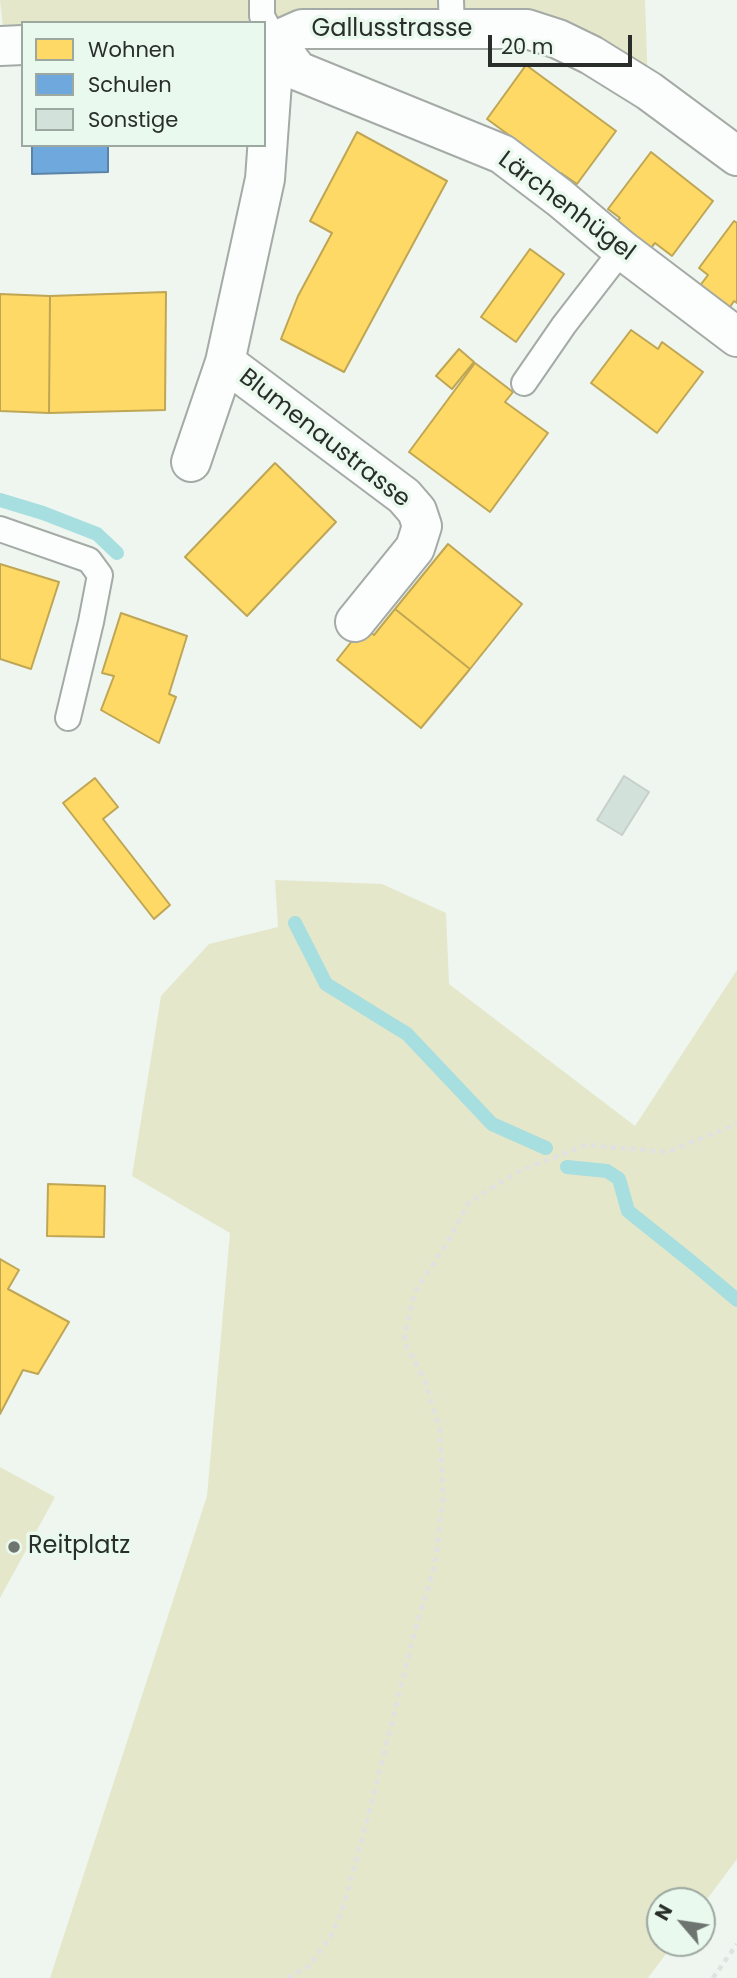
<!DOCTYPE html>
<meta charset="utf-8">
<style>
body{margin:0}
#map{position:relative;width:737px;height:1978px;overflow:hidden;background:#eef6ef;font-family:Poppins,sans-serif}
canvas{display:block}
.legend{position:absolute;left:21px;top:21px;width:245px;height:126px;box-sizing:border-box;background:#eaf9ee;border:2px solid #9da8a0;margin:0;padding:9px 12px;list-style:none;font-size:21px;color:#292e2a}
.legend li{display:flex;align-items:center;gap:14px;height:35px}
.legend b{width:35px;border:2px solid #9da8a0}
.north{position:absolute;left:646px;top:1887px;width:70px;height:70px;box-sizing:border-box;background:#eaf9ee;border:2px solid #9da8a0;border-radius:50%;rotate:299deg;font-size:19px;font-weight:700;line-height:28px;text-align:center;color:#292e2a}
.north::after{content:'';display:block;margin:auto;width:24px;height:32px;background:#6e746f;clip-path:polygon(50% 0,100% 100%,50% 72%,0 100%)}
.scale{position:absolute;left:488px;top:35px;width:144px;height:32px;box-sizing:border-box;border:4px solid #292e2a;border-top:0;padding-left:9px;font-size:21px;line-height:24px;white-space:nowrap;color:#292e2a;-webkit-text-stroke:5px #eaf9ee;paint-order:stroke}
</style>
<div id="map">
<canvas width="737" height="1978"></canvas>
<ul class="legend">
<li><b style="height:19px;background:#ffd966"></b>Wohnen</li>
<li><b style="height:19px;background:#6fa8dc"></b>Schulen</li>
<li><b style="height:19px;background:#d2e2db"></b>Sonstige</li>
</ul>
<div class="north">N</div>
<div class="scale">20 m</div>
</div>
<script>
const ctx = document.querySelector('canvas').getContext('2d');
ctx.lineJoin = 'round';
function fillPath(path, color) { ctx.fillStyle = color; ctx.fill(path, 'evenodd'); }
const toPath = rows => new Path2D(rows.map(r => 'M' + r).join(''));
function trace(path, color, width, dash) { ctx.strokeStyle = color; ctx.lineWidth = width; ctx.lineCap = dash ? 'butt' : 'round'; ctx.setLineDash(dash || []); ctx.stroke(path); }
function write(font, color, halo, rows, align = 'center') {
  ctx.font = font + ' Poppins,sans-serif'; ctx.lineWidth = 7; ctx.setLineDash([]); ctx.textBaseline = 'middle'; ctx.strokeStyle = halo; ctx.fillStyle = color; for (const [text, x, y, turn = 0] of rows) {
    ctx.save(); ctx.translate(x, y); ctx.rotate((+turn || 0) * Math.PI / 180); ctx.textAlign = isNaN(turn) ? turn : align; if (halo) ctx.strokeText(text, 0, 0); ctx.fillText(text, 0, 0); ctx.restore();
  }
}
fillPath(toPath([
 [0,0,645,0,648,87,530,46,264,23,23,23,23,38,4,37],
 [275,880,382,884,446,913,449,984,635,1126,737,970,737,1859,702,1906,702,1901,660,1901,660,1943,674,1943,648,1978,50,1978,207,1496,230,1233,132,1176,161,996,209,944,278,927],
 [0,1467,55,1497,0,1598]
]), '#e5e7cb');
const homes = toPath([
 [526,65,616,131,577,184,561,173,554,182,517,155,524,146,487,119,526,65],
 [357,132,447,181,344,372,281,339,298,296,332,233,310,221,357,132],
 [651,152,713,201,672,256,655,243,646,254,612,227,620,218,608,209,651,152],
 [734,221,737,223,737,303,734,301,726,313,696,291,708,275,699,268,734,221],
 [530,249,564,274,516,342,481,317,530,249],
 [166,292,165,410,49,413,50,296,166,292],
 [0,294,50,296,49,413,0,411,0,294],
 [631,330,658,349,662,342,703,372,657,433,591,383,631,330],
 [459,349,474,362,452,389,436,376,459,349],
 [475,363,513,392,505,402,548,433,490,512,409,452,475,363],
 [275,463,336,522,247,616,185,557,275,463],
 [448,544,522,604,470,669,395,609,448,544],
 [0,564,59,582,31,669,0,659,0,564],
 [395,609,470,669,421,728,337,660,363,627,374,635,395,609],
 [121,613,187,636,169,694,176,697,159,743,101,710,114,676,102,673,121,613],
 [95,778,118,807,103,819,170,905,154,919,63,803,95,778],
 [48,1184,105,1186,104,1237,47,1236,48,1184],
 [0,1259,19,1270,8,1289,69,1322,38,1374,23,1370,0,1414,0,1259]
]);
fillPath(homes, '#ffd966');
trace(homes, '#bfa654', 2);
const schools = toPath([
 [32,145,108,145,108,172,32,174,32,145]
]);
fillPath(schools, '#6fa8dc');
trace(schools, '#5a83a7', 2);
trace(toPath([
 [0,500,43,513,97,534,117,553],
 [295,923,326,984,407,1034,492,1124,546,1148],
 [567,1167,607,1171,619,1179,628,1211,693,1263,737,1300]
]), '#a7dedf', 14);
const building = toPath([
 [624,776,649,792,622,835,597,820,624,776]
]);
fillPath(building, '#d2e2db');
trace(building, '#c8cfcb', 2);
const lane = toPath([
 [262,0,262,16,275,41],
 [451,0,452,30],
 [524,383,564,325,622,250],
 [0,529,89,560,100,575,91,622,68,718]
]);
const street = toPath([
 [264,41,275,41,302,29,527,29,558,39,591,55,649,91,737,156],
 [275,41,265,179,225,362,404,496,417,511,422,526,415,548,355,622],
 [275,41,298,71,502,154,560,198,622,250,737,337],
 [0,46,23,45],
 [191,462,225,362]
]);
trace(lane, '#a4aaa5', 28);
trace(street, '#a4aaa5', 42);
trace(toPath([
 [288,1978,309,1966,331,1936,342,1911,367,1821,415,1631,435,1564,443,1499,440,1430,424,1379,404,1341,414,1293,447,1243,469,1202,519,1171,586,1145,667,1152,737,1124],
 [713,1978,737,1944]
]), '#e0e2e1', 4.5, [5, 5]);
trace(lane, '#fcfefd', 24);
trace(street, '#fcfefd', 38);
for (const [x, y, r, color] of [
 [14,1547,7,"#6e746f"]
]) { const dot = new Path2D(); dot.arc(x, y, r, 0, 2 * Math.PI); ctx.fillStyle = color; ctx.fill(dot); trace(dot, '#eaf9ee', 2.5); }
write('24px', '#292e2a', '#eaf9ee', [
 ["Gallusstrasse",392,30],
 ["Lärchenhügel",566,207,37],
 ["Blumenaustrasse",324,439,38]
]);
write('24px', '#292e2a', '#eaf9ee', [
 ["Reitplatz",28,1547]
], 'left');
</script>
